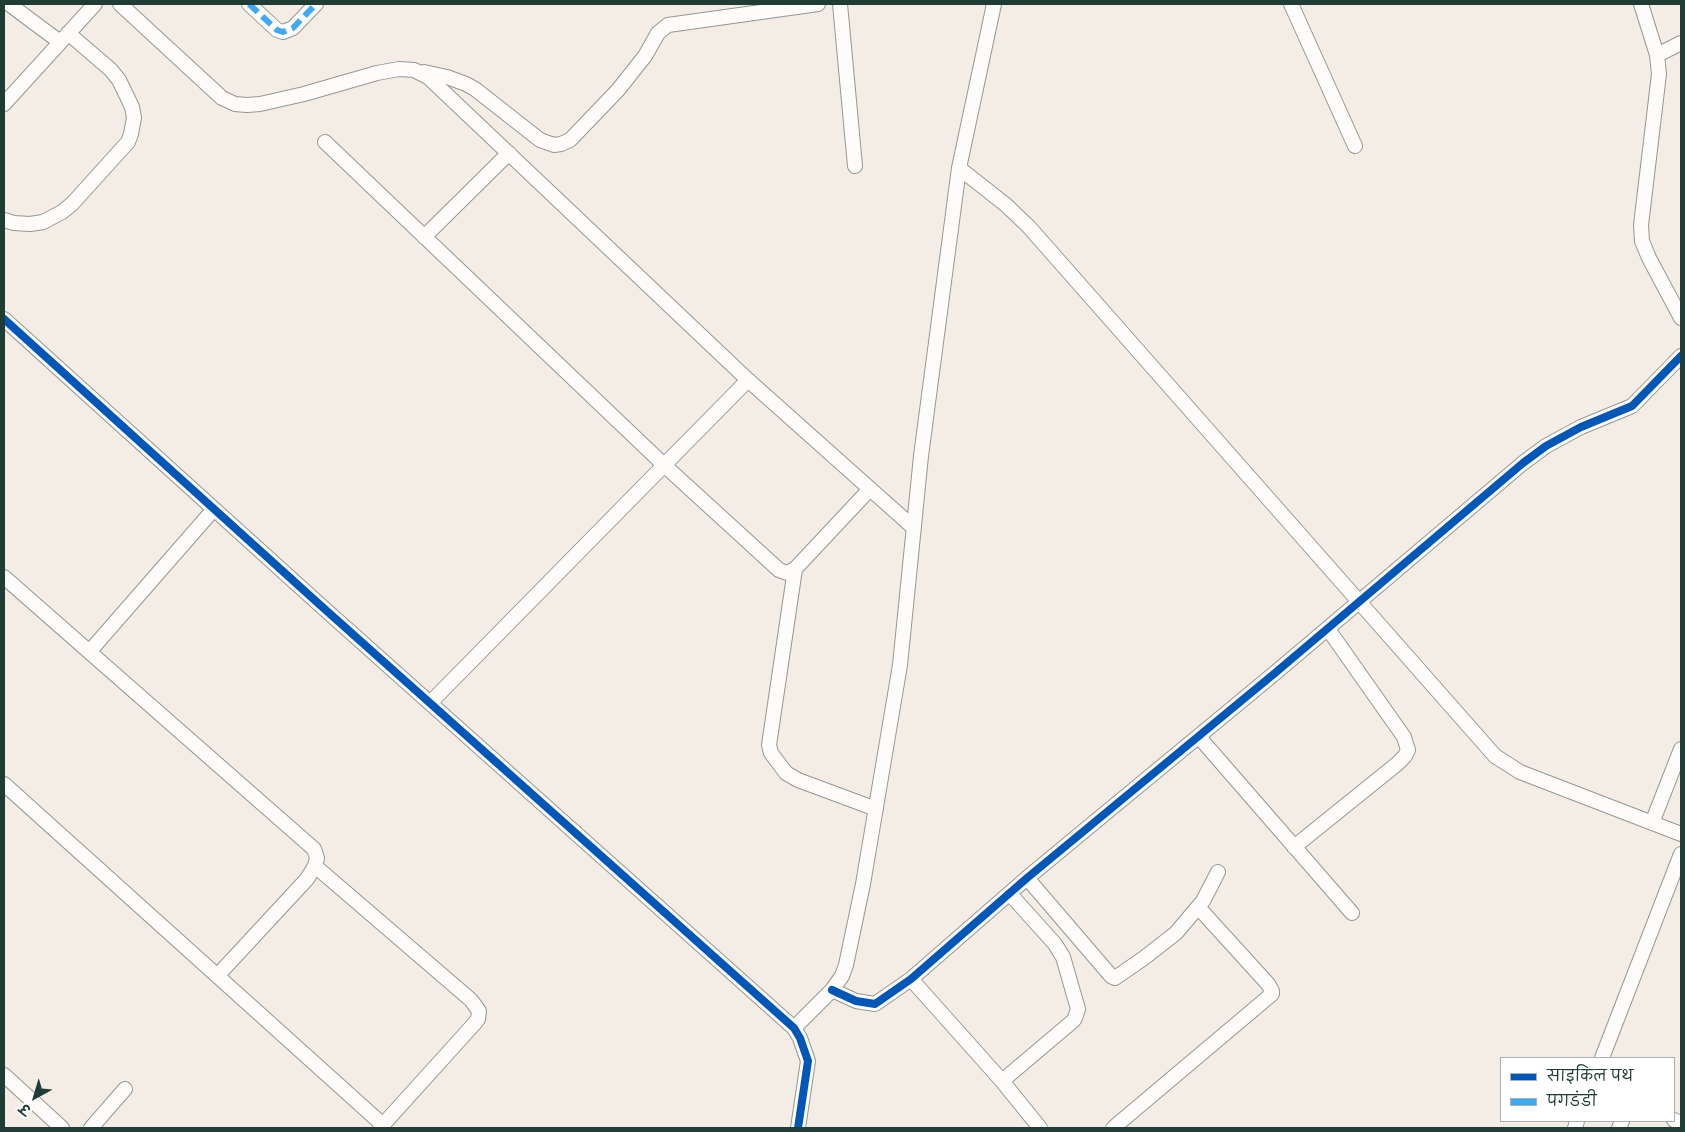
<!DOCTYPE html>
<meta charset="utf-8">
<style>
body{margin:0}
#map{position:relative;width:1685px;height:1132px;overflow:hidden;background:#f3ede5;font-family:"Balsamiq Sans","Playpen Sans Deva",sans-serif}
canvas{display:block}
.frame{position:absolute;inset:0;border:5px solid #1f3d34;pointer-events:none}
.legend{position:absolute;left:1500px;top:1057px;width:175px;height:65px;box-sizing:border-box;background:#fff;border:1px solid #a5b1ae;margin:0;padding:6px 9px;list-style:none;font-size:15px;color:#1f3d34}
.legend li{display:flex;align-items:center;gap:10px;height:25px}
.legend b{width:25px;border:1px solid #a5b1ae}
.north{position:absolute;left:10px;top:1072px;width:50px;height:50px;-webkit-text-stroke:4px #fff;paint-order:stroke;rotate:219deg;font-size:14px;font-weight:700;line-height:20px;text-align:center;color:#1f3d34}
.north::after{content:'';display:block;margin:auto;width:18px;height:22px;background:#1f3d34;clip-path:polygon(50% 0,100% 100%,50% 72%,0 100%)}
</style>
<div id="map">
<canvas width="1685" height="1132"></canvas>
<div class="frame"></div>
<ul class="legend">
<li><b style="height:6px;background:#0057b8"></b>साइकिल पथ</li>
<li><b style="height:6px;background:#3fa9f5"></b>पगडंडी</li>
</ul>
<div class="north">उ</div>
</div>
<script>
const ctx = document.querySelector('canvas').getContext('2d');
ctx.lineJoin = 'round';
const toPath = rows => new Path2D(rows.map(r => 'M' + r).join(''));
function trace(path, color, width, dash) { ctx.strokeStyle = color; ctx.lineWidth = width; ctx.lineCap = dash ? 'butt' : 'round'; ctx.setLineDash(dash || []); ctx.stroke(path); }
const minor = toPath([
 [9,4,60,42],
 [120,4,222,98,235,104,247,105,260,104,304,94,377,73,399,69,414,70,428,77,748,380,914,528],
 [249,4,277,30,283,32,293,28,316,4],
 [840,4,855,166],
 [1291,4,1355,146],
 [1641,4,1657,55,1659,74,1641,225,1642,241,1649,258,1681,318],
 [1657,55,1681,43],
 [424,72,447,77,466,84,475,89,540,140,554,145,561,144,570,140,618,90,645,56,658,33,668,25,818,4],
 [4,104,95,4],
 [325,142,664,465,779,570,787,573,795,569,869,490],
 [959,168,1006,205,1029,227,1495,756,1520,772,1681,834],
 [4,220,14,223,30,224,43,222,62,212,72,204,128,142,131,134,134,118,132,107,119,80,111,70,68,33],
 [424,237,509,153],
 [4,319,319,604,794,1028,800,1038,808,1061,798,1128],
 [795,569,769,745,771,753,786,773,798,780,876,809],
 [4,577,314,849,317,858,315,866,307,879,218,975],
 [90,651,214,509],
 [430,703,748,380],
 [1199,737,1352,913],
 [4,784,383,1125],
 [1652,823,1681,749],
 [1294,847,1397,764,1405,756,1408,750,1404,737,1328,629],
 [315,866,471,1000,479,1011,478,1019,475,1023,380,1128],
 [1027,878,1111,976,1115,978,1144,958,1176,933,1203,901,1218,872],
 [911,979,1002,1081,1040,1128],
 [832,990,856,1001,875,1004,911,979,1027,878,1275,673,1523,463,1546,446,1581,427,1632,406,1681,356],
 [794,1028,832,990,842,976,846,965,863,884,900,665,921,456,959,168,994,4],
 [1602,1058,1681,854],
 [4,1075,62,1128],
 [1002,1081,1073,1021,1075,1018,1078,1009,1063,957,1055,944,1010,894],
 [1674,1120,1681,1123],
 [91,1128,125,1089],
 [1113,1128,1272,994,1272,991,1268,984,1198,907],
 [1575,1128,1577,1121],
 [1619,1128,1622,1121]
]);
trace(minor, '#959791', 16);
trace(minor, '#fdfcfb', 14);
trace(toPath([
 [249,4,277,30,283,32,293,28,316,4]
]), '#3fa9f5', 6, [12, 6]);
trace(toPath([
 [4,319,319,604,794,1028,800,1038,808,1061,798,1128],
 [832,990,856,1001,875,1004,911,979,1027,878,1275,673,1523,463,1546,446,1581,427,1632,406,1681,356]
]), '#0057b8', 8);
</script>
